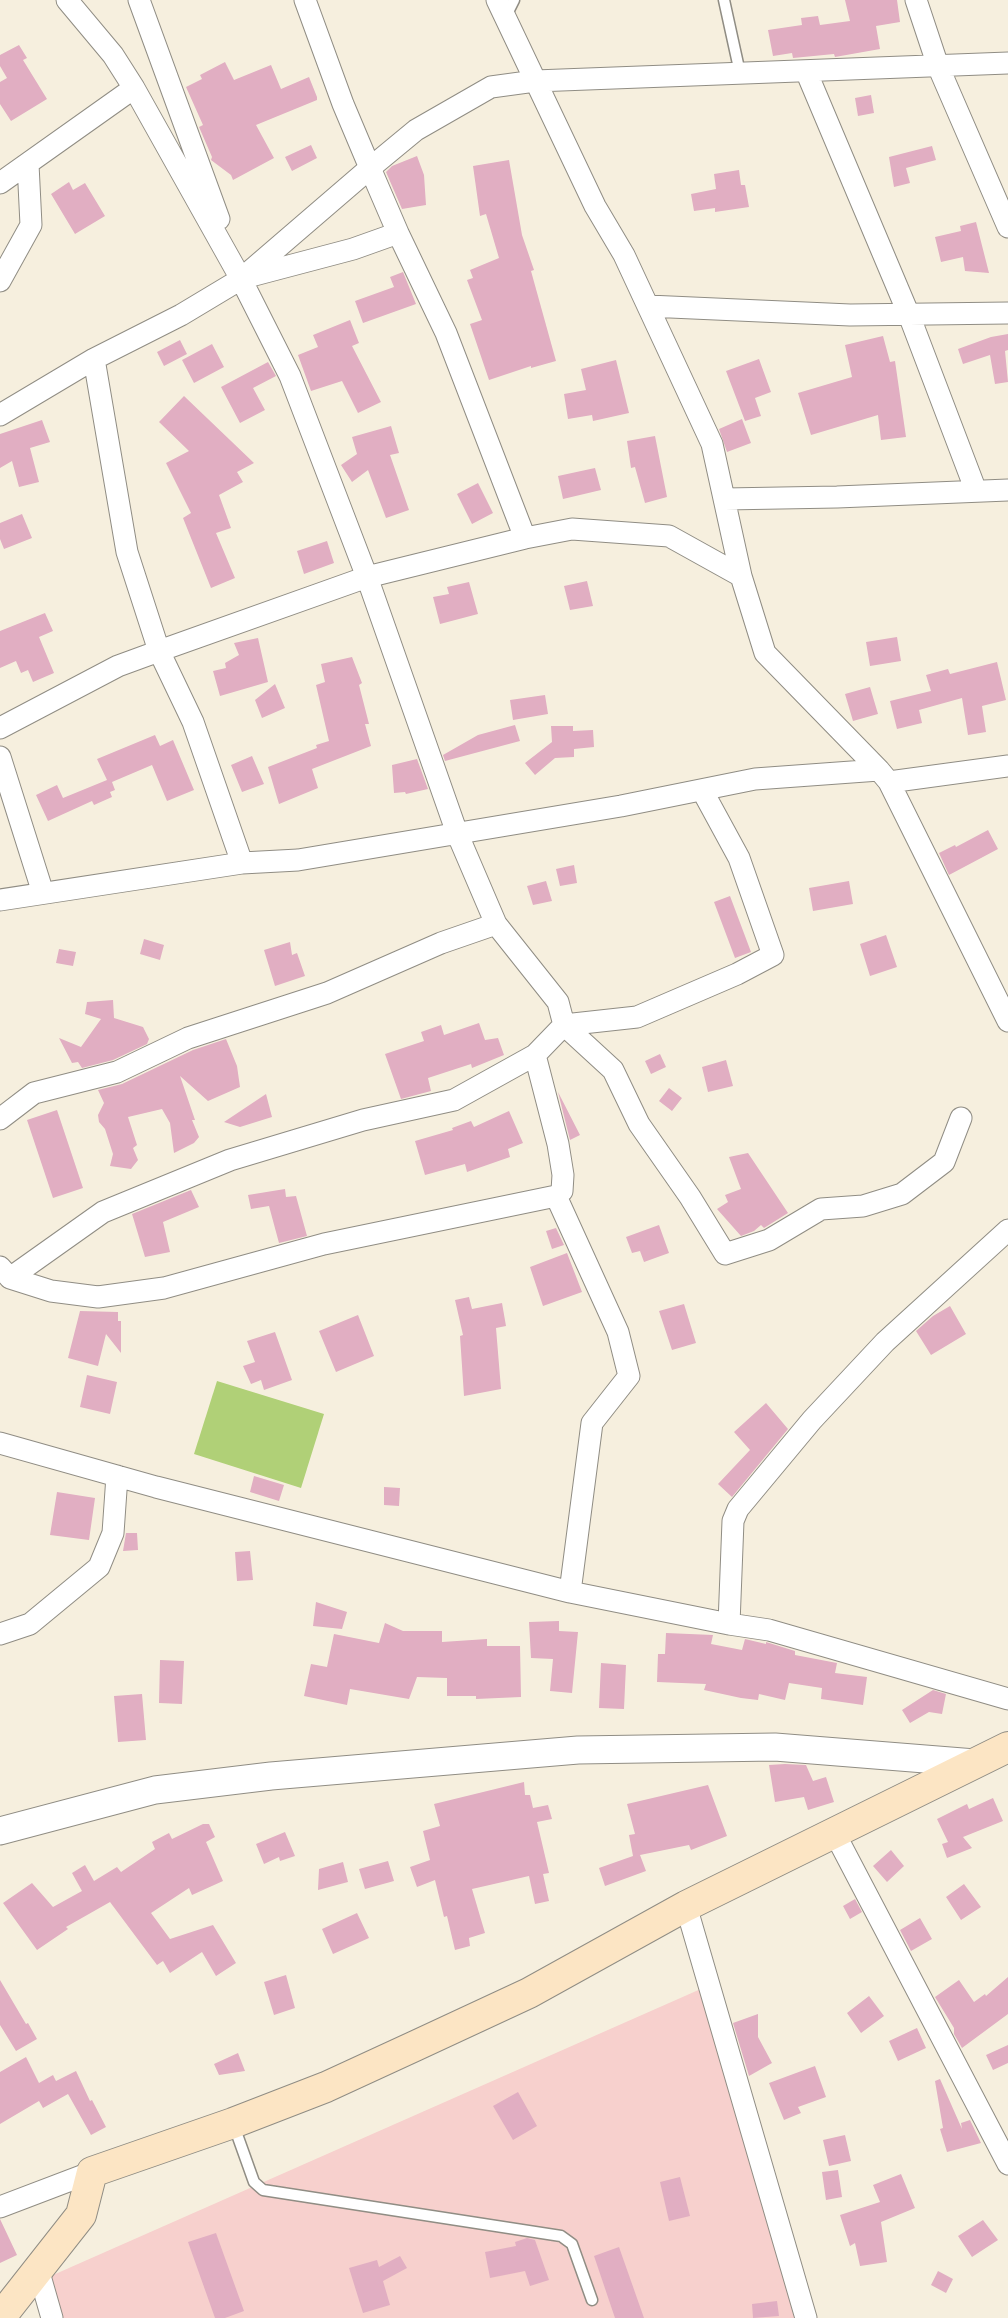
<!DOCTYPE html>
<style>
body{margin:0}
canvas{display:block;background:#f6efde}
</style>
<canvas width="1008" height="2318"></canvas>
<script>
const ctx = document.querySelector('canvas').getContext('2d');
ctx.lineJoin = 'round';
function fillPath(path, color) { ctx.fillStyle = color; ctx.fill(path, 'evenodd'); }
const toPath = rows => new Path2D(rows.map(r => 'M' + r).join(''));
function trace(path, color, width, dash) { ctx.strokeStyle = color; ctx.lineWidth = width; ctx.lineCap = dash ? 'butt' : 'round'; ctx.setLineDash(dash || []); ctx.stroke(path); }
fillPath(toPath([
 [703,1988,795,2318,57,2318,44,2279]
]), '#f7d0cd');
fillPath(toPath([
 [217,1381,324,1414,301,1488,194,1454]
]), '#b0d077');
fillPath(toPath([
 [845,0,897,0,900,22,876,26,880,49,835,57,834,54,793,58,792,53,773,56,768,30,802,25,801,18,818,16,820,25,850,21],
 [19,45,27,58,23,60,47,99,11,121,0,104,0,82,7,78,0,66,0,55],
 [225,62,234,80,271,65,281,89,309,77,317,97,317,100,256,125,274,158,233,180,231,175,211,160,212,157,199,127,203,125,186,87,202,79,200,75],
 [871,95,874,113,858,116,855,98],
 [311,145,317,158,292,171,285,157],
 [932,146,936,160,906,168,910,183,894,187,889,157],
 [417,156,424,175,426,205,402,209,386,172,392,166],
 [509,160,522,235,534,270,531,271,556,361,531,368,531,366,489,380,470,324,482,320,467,280,473,278,470,270,499,258,486,214,480,216,473,166],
 [739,170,741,185,745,185,749,207,715,212,715,208,694,211,691,194,716,189,714,174],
 [69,182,73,190,85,183,105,216,75,234,51,194],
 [976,222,989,273,965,271,963,257,941,262,935,237,961,231,960,226],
 [403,272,416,304,363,323,355,301,394,287,390,277],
 [350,320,359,343,352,346,381,402,358,413,342,381,311,391,298,355,318,347,313,335],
 [1008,334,1008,350,1005,351,1008,382,995,384,990,355,963,364,958,349,991,337],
 [883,336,890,362,895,361,906,437,881,440,878,415,811,435,798,393,852,377,845,345],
 [180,340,187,354,164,366,157,352],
 [212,344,224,367,194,383,182,360],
 [759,359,771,392,755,398,761,416,745,421,726,371],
 [616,360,629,413,593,421,592,415,568,419,564,394,586,390,581,369],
 [268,362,276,376,253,388,265,410,240,423,221,387],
 [184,396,254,463,237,472,243,482,219,495,231,528,216,533,235,578,211,588,183,518,191,513,166,463,189,451,159,422],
 [742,419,751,443,727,452,719,429],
 [42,420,50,442,30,448,39,482,19,487,12,461,0,468,0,434],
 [391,426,399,453,390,455,409,510,386,518,368,470,352,482,341,465,357,454,352,437],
 [655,436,667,497,645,503,635,467,631,468,627,441],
 [595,468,601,490,563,499,558,476],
 [478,483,493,513,472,524,457,494],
 [22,514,32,538,4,549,0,539,0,523],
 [327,541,334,563,304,574,297,551],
 [587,581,593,606,570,610,564,586],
 [469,582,478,614,440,624,433,597,449,594,447,587],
 [45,613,53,631,39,637,54,673,33,682,28,670,21,673,16,661,0,668,0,631],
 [897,637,901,661,870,666,866,642],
 [258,638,268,682,220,696,213,671,226,668,225,663,239,655,234,643],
 [352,657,362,683,359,685,369,724,365,724,371,746,312,769,318,788,279,804,268,767,317,748,316,745,329,741,316,685,325,682,321,664],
 [997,662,1006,700,982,706,986,732,968,735,962,698,919,710,922,723,897,729,890,701,931,691,926,675,948,669,950,674],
 [275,684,285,708,262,718,255,700],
 [870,687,878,714,853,721,845,694],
 [545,695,548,714,513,720,510,700],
 [515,725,520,741,445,761,443,755,478,735],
 [551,726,573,726,573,731,593,730,594,747,574,749,574,757,555,758,535,775,525,763,552,742],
 [155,735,160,746,173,740,194,790,167,801,152,765,112,782,115,790,110,792,112,797,94,805,92,801,48,821,36,795,57,785,63,798,107,780,97,759],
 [252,756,264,784,242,792,231,765],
 [417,759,428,789,406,794,405,792,394,793,392,765],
 [988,830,998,849,949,875,939,853,955,845,956,847],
 [574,865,577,883,560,886,556,869],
 [546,881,552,901,533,905,527,886],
 [849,881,853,904,813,911,809,888],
 [730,896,751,952,735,958,714,902],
 [886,935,897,967,870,976,860,944],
 [144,939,164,945,160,960,140,954],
 [290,942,292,955,297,953,305,976,275,986,264,950],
 [59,949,76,952,73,966,56,963],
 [113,1000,114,1018,143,1027,149,1039,147,1044,113,1060,82,1068,78,1062,72,1063,59,1038,81,1047,101,1019,85,1014,87,1002],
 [479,1023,485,1040,498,1038,504,1055,472,1068,471,1064,428,1078,431,1091,401,1099,385,1054,424,1041,421,1032,441,1025,444,1035],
 [226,1039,237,1066,240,1087,208,1101,180,1076,195,1120,192,1120,199,1137,194,1143,174,1153,170,1123,162,1109,128,1117,137,1145,133,1148,138,1160,131,1169,110,1166,113,1154,105,1129,99,1122,98,1115,104,1103,98,1090,122,1084,193,1050],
 [660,1054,666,1067,651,1074,645,1061],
 [726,1060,733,1086,708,1092,702,1067],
 [669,1088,682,1098,672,1111,659,1101],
 [558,1092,580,1135,570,1140],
 [266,1094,272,1117,240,1127,224,1122],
 [57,1110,83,1188,53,1198,27,1120],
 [509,1111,523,1143,508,1149,510,1157,467,1172,465,1164,425,1175,415,1141,453,1130,452,1128,471,1121,474,1127],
 [748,1153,788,1213,764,1228,761,1225,754,1231,741,1236,717,1209,728,1202,725,1195,741,1189,729,1157],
 [285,1189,286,1197,296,1196,307,1236,279,1243,269,1206,251,1209,248,1195],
 [191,1190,199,1207,163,1222,170,1252,145,1257,132,1214],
 [659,1225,669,1253,644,1262,640,1251,632,1253,626,1237],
 [556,1228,564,1245,552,1249,546,1231],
 [567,1253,582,1292,543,1306,530,1267],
 [469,1297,472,1309,502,1303,506,1326,496,1328,501,1389,464,1396,460,1336,463,1335,455,1300],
 [684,1304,696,1343,672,1350,659,1311],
 [950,1306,966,1334,931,1355,916,1331,933,1316],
 [80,1311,118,1312,118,1321,121,1321,121,1353,106,1334,98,1366,68,1358],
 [358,1315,374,1356,336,1372,319,1331],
 [275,1332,292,1380,264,1390,261,1380,251,1384,243,1366,255,1362,247,1341],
 [87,1375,117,1382,110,1414,80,1407],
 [766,1403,788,1429,732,1497,718,1484,750,1450,734,1432],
 [254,1476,284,1485,279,1501,250,1492],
 [384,1487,400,1488,399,1506,384,1505],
 [57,1492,95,1498,89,1540,50,1535],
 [126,1533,137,1533,138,1550,123,1551],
 [250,1551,253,1580,237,1581,235,1552],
 [316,1602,347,1612,342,1629,313,1626],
 [559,1621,559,1631,578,1632,572,1693,550,1691,553,1659,531,1658,529,1622],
 [385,1623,403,1631,442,1631,442,1642,487,1639,487,1646,520,1646,521,1697,476,1699,476,1696,447,1696,447,1678,417,1677,409,1699,350,1689,347,1705,304,1696,311,1664,327,1667,334,1634,379,1643],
 [666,1633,713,1635,711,1644,742,1650,745,1639,766,1644,766,1642,795,1651,795,1655,837,1663,835,1673,867,1677,863,1705,821,1699,822,1688,789,1683,785,1700,759,1694,758,1700,741,1698,704,1690,706,1684,657,1682,658,1654,665,1654],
 [160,1660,184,1661,182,1704,159,1703],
 [601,1663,626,1665,624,1709,599,1708],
 [933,1690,946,1694,942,1714,929,1712,910,1723,902,1710],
 [142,1694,146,1740,118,1742,114,1696],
 [785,1764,806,1765,813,1781,826,1777,834,1802,808,1810,804,1797,775,1802,769,1765],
 [524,1782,525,1795,530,1795,533,1808,548,1805,552,1819,537,1822,549,1873,543,1874,549,1901,535,1904,529,1876,472,1889,485,1933,469,1938,470,1946,455,1950,447,1916,444,1917,435,1880,417,1887,410,1867,430,1860,423,1831,440,1826,434,1804],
 [708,1785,727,1836,691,1850,689,1845,640,1855,646,1871,605,1886,599,1868,633,1856,629,1835,635,1834,627,1804],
 [993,1798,1003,1821,963,1837,972,1848,947,1858,942,1844,948,1842,937,1819,967,1804,969,1809],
 [203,1824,209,1824,215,1837,206,1842,223,1881,192,1895,189,1888,151,1913,170,1939,213,1925,236,1963,216,1976,202,1952,170,1973,163,1961,157,1965,110,1902,66,1927,68,1929,37,1950,3,1903,32,1883,53,1907,82,1891,72,1873,85,1865,94,1881,117,1867,121,1872,155,1849,152,1842,169,1833,172,1839],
 [285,1832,295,1856,280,1861,279,1857,264,1864,256,1844],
 [891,1850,904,1866,887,1882,873,1866],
 [388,1861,394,1881,365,1889,359,1869],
 [343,1862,348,1882,318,1890,319,1869],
 [964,1884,981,1907,961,1920,946,1897],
 [855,1899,862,1912,850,1919,843,1906],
 [357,1913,369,1938,333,1954,322,1929],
 [920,1918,932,1939,911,1951,900,1930],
 [286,1975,295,2008,274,2015,264,1982],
 [1008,1977,1008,2014,962,2048,954,2034,954,2028,935,1997,959,1980,974,2002,985,1994,986,1996],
 [0,1980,26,2024,28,2023,37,2039,16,2051,0,2025],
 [869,1996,884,2016,861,2033,847,2013],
 [758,2014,758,2037,772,2063,749,2076,733,2023],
 [917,2028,926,2048,898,2061,889,2041],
 [1008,2045,1008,2063,993,2070,986,2055],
 [238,2053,245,2071,219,2075,214,2064],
 [26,2057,39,2083,53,2075,56,2081,76,2071,90,2101,92,2100,106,2127,91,2135,68,2094,43,2108,39,2101,0,2124,0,2072],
 [815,2066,826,2097,798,2107,801,2113,784,2120,769,2083],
 [940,2079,962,2129,961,2123,970,2120,981,2143,947,2152,940,2129,943,2128,935,2081],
 [518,2092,537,2126,513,2140,493,2106],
 [845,2135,851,2161,829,2166,823,2140],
 [838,2170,842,2197,826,2200,822,2172],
 [901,2174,915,2208,881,2222,887,2262,860,2266,855,2243,850,2246,840,2215,880,2202,873,2185],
 [680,2177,690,2216,669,2221,660,2182],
 [0,2219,17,2255,0,2263],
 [983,2220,998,2240,972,2257,958,2236],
 [216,2233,244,2311,225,2318,215,2318,188,2242],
 [527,2238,535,2240,549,2280,530,2286,525,2271,490,2278,485,2252,516,2246,515,2242],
 [619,2247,644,2318,615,2318,594,2256],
 [400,2256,407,2268,383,2281,390,2305,363,2313,349,2268,377,2260,379,2267],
 [938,2271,953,2279,946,2293,931,2285],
 [777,2301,779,2316,753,2318,752,2304]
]), '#e1aec2');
const service = toPath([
 [724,0,740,73],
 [505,18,514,0],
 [234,2126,254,2182,263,2190,561,2236,572,2244,592,2300]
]);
const minor = toPath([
 [139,0,219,219],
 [497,0,595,206,624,255,712,444,741,576,765,653,879,770],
 [916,0,938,66,1008,227],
 [806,71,909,315,976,491],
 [0,183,134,88],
 [398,233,370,168,416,130,491,87,535,81,1008,63],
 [247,277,353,249,398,233,446,333,525,538],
 [0,281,31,225,28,164],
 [648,306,850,315,1008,313],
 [94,359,127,552,159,651,193,722,242,863],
 [0,415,94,359,181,315,241,279,370,168,343,104,305,0],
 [725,499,837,497,1008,490],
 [0,728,118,666,159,651,367,577,525,538,572,529,669,536,741,576],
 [0,757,43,893],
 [889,782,1008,1021],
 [702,790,739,858,773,955,737,974,637,1017,564,1025,613,1070,639,1124,690,1197,725,1254,769,1240,821,1209,863,1206,902,1194,944,1162,961,1118],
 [0,900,242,863,298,860,621,806,755,779,879,770,889,782,1008,766],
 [0,1119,34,1093,117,1072,188,1038,327,993,441,943,496,924],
 [556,1196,618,1332,629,1376,592,1423,570,1592],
 [0,1267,10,1278,51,1291,98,1297,164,1288,324,1244,556,1196,562,1191,563,1175,558,1144,535,1055,564,1025,558,1002,496,924,457,833,367,577,290,376,241,279,134,88,113,55,67,0],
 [10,1278,103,1212,230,1160,363,1120,454,1100,535,1055],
 [0,1443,156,1487,570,1592,729,1624,769,1630,1008,1699],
 [729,1624,733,1521,738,1509,812,1420,885,1342,1008,1230],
 [0,1634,30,1624,99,1567,113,1533,117,1476],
 [834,1832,1008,2164],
 [686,1906,806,2318],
 [0,2207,92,2172],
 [38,2269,52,2318]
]);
const tertiary = toPath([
 [0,1831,155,1790,271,1776,578,1750,775,1747,975,1763]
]);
const secondary = toPath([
 [0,2318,81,2215,92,2172,233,2123,326,2087,415,2046,529,1993,686,1906,1008,1747]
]);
trace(service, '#908d84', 13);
trace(minor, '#908d84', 23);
trace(tertiary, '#908d84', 29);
trace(secondary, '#908d84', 32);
trace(service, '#fff', 10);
trace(minor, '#fff', 21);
trace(tertiary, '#fff', 27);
trace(secondary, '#fce5c4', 30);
</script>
